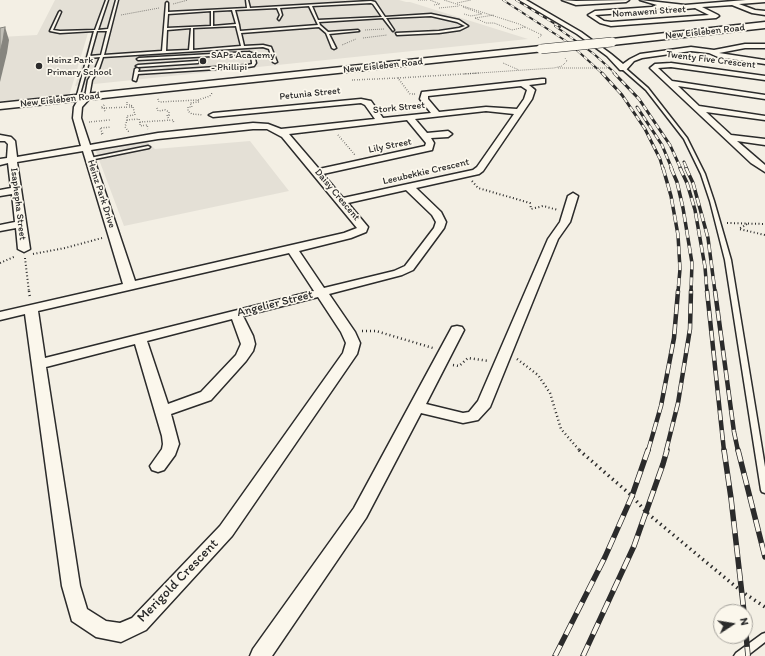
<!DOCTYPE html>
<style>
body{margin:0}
#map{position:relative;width:765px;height:656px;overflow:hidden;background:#f3efe4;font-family:Itim,sans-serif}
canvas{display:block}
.north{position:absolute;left:713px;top:604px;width:40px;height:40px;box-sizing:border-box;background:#fbf7ec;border:1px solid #a8a59f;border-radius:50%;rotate:78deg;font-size:11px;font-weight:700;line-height:16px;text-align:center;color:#2b2b2b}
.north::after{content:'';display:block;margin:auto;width:14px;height:18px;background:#2b2b2b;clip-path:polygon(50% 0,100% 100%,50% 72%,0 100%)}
</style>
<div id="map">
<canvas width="765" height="656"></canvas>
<div class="north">N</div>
</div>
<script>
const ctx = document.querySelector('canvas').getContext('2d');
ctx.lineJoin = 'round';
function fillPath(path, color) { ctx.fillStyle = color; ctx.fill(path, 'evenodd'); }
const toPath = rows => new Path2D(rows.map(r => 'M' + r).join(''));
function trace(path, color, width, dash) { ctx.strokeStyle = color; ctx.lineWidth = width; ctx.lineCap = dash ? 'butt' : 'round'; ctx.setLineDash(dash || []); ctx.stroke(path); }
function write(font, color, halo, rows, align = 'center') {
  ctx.font = font + ' Itim,sans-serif'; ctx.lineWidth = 3.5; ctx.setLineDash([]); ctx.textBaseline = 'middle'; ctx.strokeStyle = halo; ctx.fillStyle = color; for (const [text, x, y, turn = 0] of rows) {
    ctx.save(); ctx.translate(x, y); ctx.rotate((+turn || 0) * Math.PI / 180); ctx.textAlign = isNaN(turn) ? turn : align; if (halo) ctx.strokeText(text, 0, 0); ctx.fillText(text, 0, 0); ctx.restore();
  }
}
fillPath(toPath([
 [55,0,399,0,406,2,410,2,528,39,75,86,92,33,88,33,69,96,0,102,0,37,37,35],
 [146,141,155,149,250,141,289,191,124,226,95,149]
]), '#e4e0d6');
const lane = toPath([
 [106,0,108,0,98,30,108,29,116,0,118,0,104,55,162,51,166,3,167,2,168,3,168,12,247,8,246,0,248,0,250,8,371,1,375,2,385,17,431,14,459,20,468,26,460,30,439,33,397,35,396,33,439,31,459,28,465,26,457,22,431,16,386,18,394,30,393,31,383,18,319,22,320,25,328,32,358,30,359,31,329,34,336,48,334,49,332,48,326,33,319,27,241,33,244,46,263,45,271,47,277,62,275,63,273,62,269,49,263,47,103,57,99,69,92,80,89,97,87,98,85,97,88,80,95,69,100,57,90,58,79,98,76,99,94,31,60,33,50,31,59,12,60,11,61,12,53,30,60,31,95,30,106,0],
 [371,3,373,4,382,17,318,20,312,6,371,3],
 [309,6,318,25,240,31,239,25,235,10,277,8,280,15,278,19,279,20,282,15,280,8,309,6],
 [232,10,236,24,213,26,213,11,232,10],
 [211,11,211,26,167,28,168,14,211,11],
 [236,26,241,46,193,50,193,28,236,26],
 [191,28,189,50,166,51,167,30,191,28],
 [97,31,107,31,101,55,90,56,97,31],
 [249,52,254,54,256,63,254,66,248,67,138,74,136,81,133,80,135,69,137,68,139,69,138,72,248,65,252,64,252,63,251,55,249,54,138,60,137,59,139,58,249,52],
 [197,61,198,61,198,63,138,67,136,66,138,65,197,61],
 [622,67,624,67,648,88,687,138,705,174,714,201,731,260,765,467,765,493,762,492,761,490,725,260,710,201,701,174,684,139,646,90,622,69,622,67],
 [148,146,150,147,149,148,90,160,88,159,90,158,148,146],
 [765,633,765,642,747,656,734,656,736,653,762,634,765,633]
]);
const street = toPath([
 [519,0,526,0,581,32,611,54,623,64,630,59,640,54,691,47,714,50,745,44,765,44,765,48,745,48,719,53,765,60,765,64,718,57,709,53,691,51,642,58,634,61,626,70,620,70,607,56,577,34,519,0],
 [562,0,576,1,629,0,626,2,576,5,562,0],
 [640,0,685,5,746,0,765,0,765,2,739,4,755,10,765,11,765,15,752,13,732,5,702,7,718,15,719,16,716,18,611,26,600,23,588,15,595,11,652,7,657,5,640,0],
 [664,6,685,9,695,8,709,15,611,22,604,21,595,15,653,11,664,6],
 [671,63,765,76,765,80,671,67,658,68,672,81,765,95,765,99,678,86,699,106,765,116,765,120,706,112,731,135,765,139,765,145,737,141,765,165,765,172,751,163,650,68,655,64,671,63],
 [542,79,545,79,545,83,529,85,535,90,532,99,483,171,479,174,416,188,441,212,446,222,444,228,413,270,402,275,329,294,355,332,360,343,357,354,232,536,146,630,121,642,96,637,72,621,62,586,25,314,0,320,0,312,123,284,83,151,17,162,30,249,24,252,18,249,16,228,0,231,0,225,15,222,12,194,0,196,0,190,11,188,8,163,0,165,0,159,7,158,8,144,5,141,0,141,0,135,11,137,15,141,17,157,81,146,73,118,74,107,78,100,87,95,91,97,82,107,81,118,90,145,158,133,253,123,268,124,281,129,375,119,365,105,361,103,213,117,209,115,213,113,361,99,371,101,383,118,431,113,420,99,422,92,542,79],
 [521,86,527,90,524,99,517,109,486,107,439,112,428,99,428,96,521,86],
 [486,111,514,114,477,167,473,170,343,198,323,174,432,150,434,143,431,138,448,137,452,134,448,131,427,133,415,119,486,111],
 [407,120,426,143,425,146,319,169,289,134,407,120],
 [253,129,267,129,282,137,357,228,344,233,135,281,91,150,158,139,253,129],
 [406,190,432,215,436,222,434,228,405,266,394,271,324,288,299,251,351,238,366,232,368,227,348,203,406,190],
 [289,253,314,291,45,358,38,311,289,253],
 [318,297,341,332,346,343,343,353,220,526,132,618,120,623,106,621,87,609,80,586,46,367,135,344,162,436,163,444,162,449,150,466,152,470,158,472,164,470,175,455,179,444,171,414,211,400,246,361,253,351,255,344,253,336,243,316,318,297],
 [232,319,241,344,236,355,201,392,168,404,147,341,232,319],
 [573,193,578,196,570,222,558,239,490,407,478,420,463,423,421,413,366,518,272,656,250,656,253,649,354,508,452,327,457,326,462,327,464,330,426,404,463,413,469,412,478,401,548,239,560,222,568,196,573,193]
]);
const secondary = toPath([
 [765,22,765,28,612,45,607,42,612,39,765,22],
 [541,46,546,49,544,51,0,109,0,103,541,46]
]);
trace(lane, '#2b2b2b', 3);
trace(street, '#2b2b2b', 3);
trace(secondary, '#2b2b2b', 3);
trace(toPath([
 [418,0,428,0],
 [430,0,440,4,434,5],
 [444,0,519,24,542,35,538,38],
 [457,3,471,0],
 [173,4,188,0],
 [463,7,482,14,471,16,464,14],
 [439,8,459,6],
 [121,15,159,8],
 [475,18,486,23,494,23,512,30,525,27],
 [475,18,494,15],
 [365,30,384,29],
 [363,38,387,35],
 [342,45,356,39],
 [503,63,519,70],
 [558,68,609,68],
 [464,74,554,68,562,66,567,61,565,58]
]), '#2b2b2b', 1, [0.5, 1.5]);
trace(toPath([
 [352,80,398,78],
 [415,94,410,94,398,78,479,73],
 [158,99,159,102,198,100,210,96,212,93],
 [198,100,199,102,190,103,192,107,188,107,188,111,192,114,203,115],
 [127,102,127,105,131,105,133,107,135,115,127,116,127,120,139,119,140,122,173,120,174,124],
 [104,105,101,108,104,108,105,112],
 [104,108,132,107],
 [157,108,158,111,165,110,169,112,169,115,167,115,169,120],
 [127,120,125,127,129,132],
 [89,122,110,120],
 [140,122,140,126,147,125,148,129],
 [101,134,103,134,100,128,111,127],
 [338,135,355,155]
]), '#2b2b2b', 1.5, [0.5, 2]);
trace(toPath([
 [472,181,478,188,530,203,531,209,543,206,558,210],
 [727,223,765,224],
 [747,224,739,229,765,235],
 [33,254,65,248,102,238],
 [25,258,29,292],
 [0,263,16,256]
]), '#2b2b2b', 2, [1, 2.5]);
trace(toPath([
 [29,291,30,298],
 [362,331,376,331,433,348],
 [517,359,538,375,550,393,561,429,580,451],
 [453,365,459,366,468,358,489,361]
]), '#2b2b2b', 2.5, [1, 3]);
trace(toPath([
 [579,450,632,496,647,513,741,591,765,607]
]), '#2b2b2b', 3.5, [1.5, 4]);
fillPath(lane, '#fbf7ec');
fillPath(street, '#fbf7ec');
fillPath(secondary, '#fbf7ec');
const railFar4 = toPath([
 [503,0,569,43,603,74],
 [516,0,560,27],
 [555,26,594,54,616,74]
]);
const railFar3 = toPath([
 [602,73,622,95,645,129,660,159,663,169],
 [614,73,639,99,670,145,681,169],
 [637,107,662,145,672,169],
 [684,162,687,169]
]);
const railFar2 = toPath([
 [663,168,671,196,678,235,680,269,678,292],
 [671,168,677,182,683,208,692,263,691,292],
 [680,168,687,183,695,210,705,267,707,292],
 [686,168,693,183,708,238,715,292]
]);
const railFar1 = toPath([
 [707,291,724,451],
 [715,291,734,432,738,451],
 [648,451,661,406,674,338,678,291],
 [666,451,678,403,690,329,691,291]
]);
const rail = toPath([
 [724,450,731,498,744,612],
 [738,450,765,557],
 [745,623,748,656],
 [555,656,605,557,632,496,648,450],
 [583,656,634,546,663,464,667,450]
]);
trace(railFar4, '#2b2b2b', 2);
trace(railFar3, '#2b2b2b', 3);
trace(railFar2, '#2b2b2b', 3.5);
trace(railFar1, '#2b2b2b', 4.5);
trace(rail, '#2b2b2b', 5.5);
trace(railFar4, '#fbf7ec', 1.5, [4.5]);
trace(railFar3, '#fbf7ec', 2, [5.5]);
trace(railFar2, '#fbf7ec', 2.5, [8]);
trace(railFar1, '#fbf7ec', 3, [10]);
trace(rail, '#fbf7ec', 4, [12]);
const secondaryBridge = toPath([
 [541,49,612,42]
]);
trace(secondaryBridge, '#2b2b2b', 10, []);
trace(secondaryBridge, '#fbf7ec', 9);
fillPath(toPath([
 [5,27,9,40,7,53,0,82,0,52]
]), '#86857f');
const building = toPath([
 [5,27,3,40,0,52,0,28,5,27]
]);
fillPath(building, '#c0beb6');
trace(building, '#86857f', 1);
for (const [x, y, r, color] of [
 [203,61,4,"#2b2b2b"],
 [39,66,4,"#2b2b2b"]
]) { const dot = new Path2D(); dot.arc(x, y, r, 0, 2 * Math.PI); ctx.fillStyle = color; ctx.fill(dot); trace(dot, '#fbf7ec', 1.5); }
write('10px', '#2b2b2b', '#fbf7ec', [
 ["Nomaweni Street",649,12,-4],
 ["New Eisleben Road",705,32,-6],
 ["Twenty Five Crescent",711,60,7],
 ["New Eisleben Road",383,66,-6],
 ["Petunia Street",310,94,-6],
 ["New Eisleben Road",60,100,-6],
 ["Stork Street",399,108,-6],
 ["Lily Street",390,146,-11],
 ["Leeubekkie Crescent",426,172,-13],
 ["Heinz Park Drive",101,194,72],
 ["Daisy Crescent",337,195,50],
 ["Isaphepha Street",18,204,83]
]);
write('10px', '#2b2b2b', '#fbf7ec', [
 ["SAPs Academy",211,55],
 ["- Phillipi",211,67],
 ["Heinz Park",47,60],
 ["Primary School",47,72]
], 'left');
write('12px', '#2b2b2b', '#fbf7ec', [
 ["Angelier Street",275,304,-14]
]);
write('14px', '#2b2b2b', '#fbf7ec', [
 ["Merigold Crescent",178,581,-46]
]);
</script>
